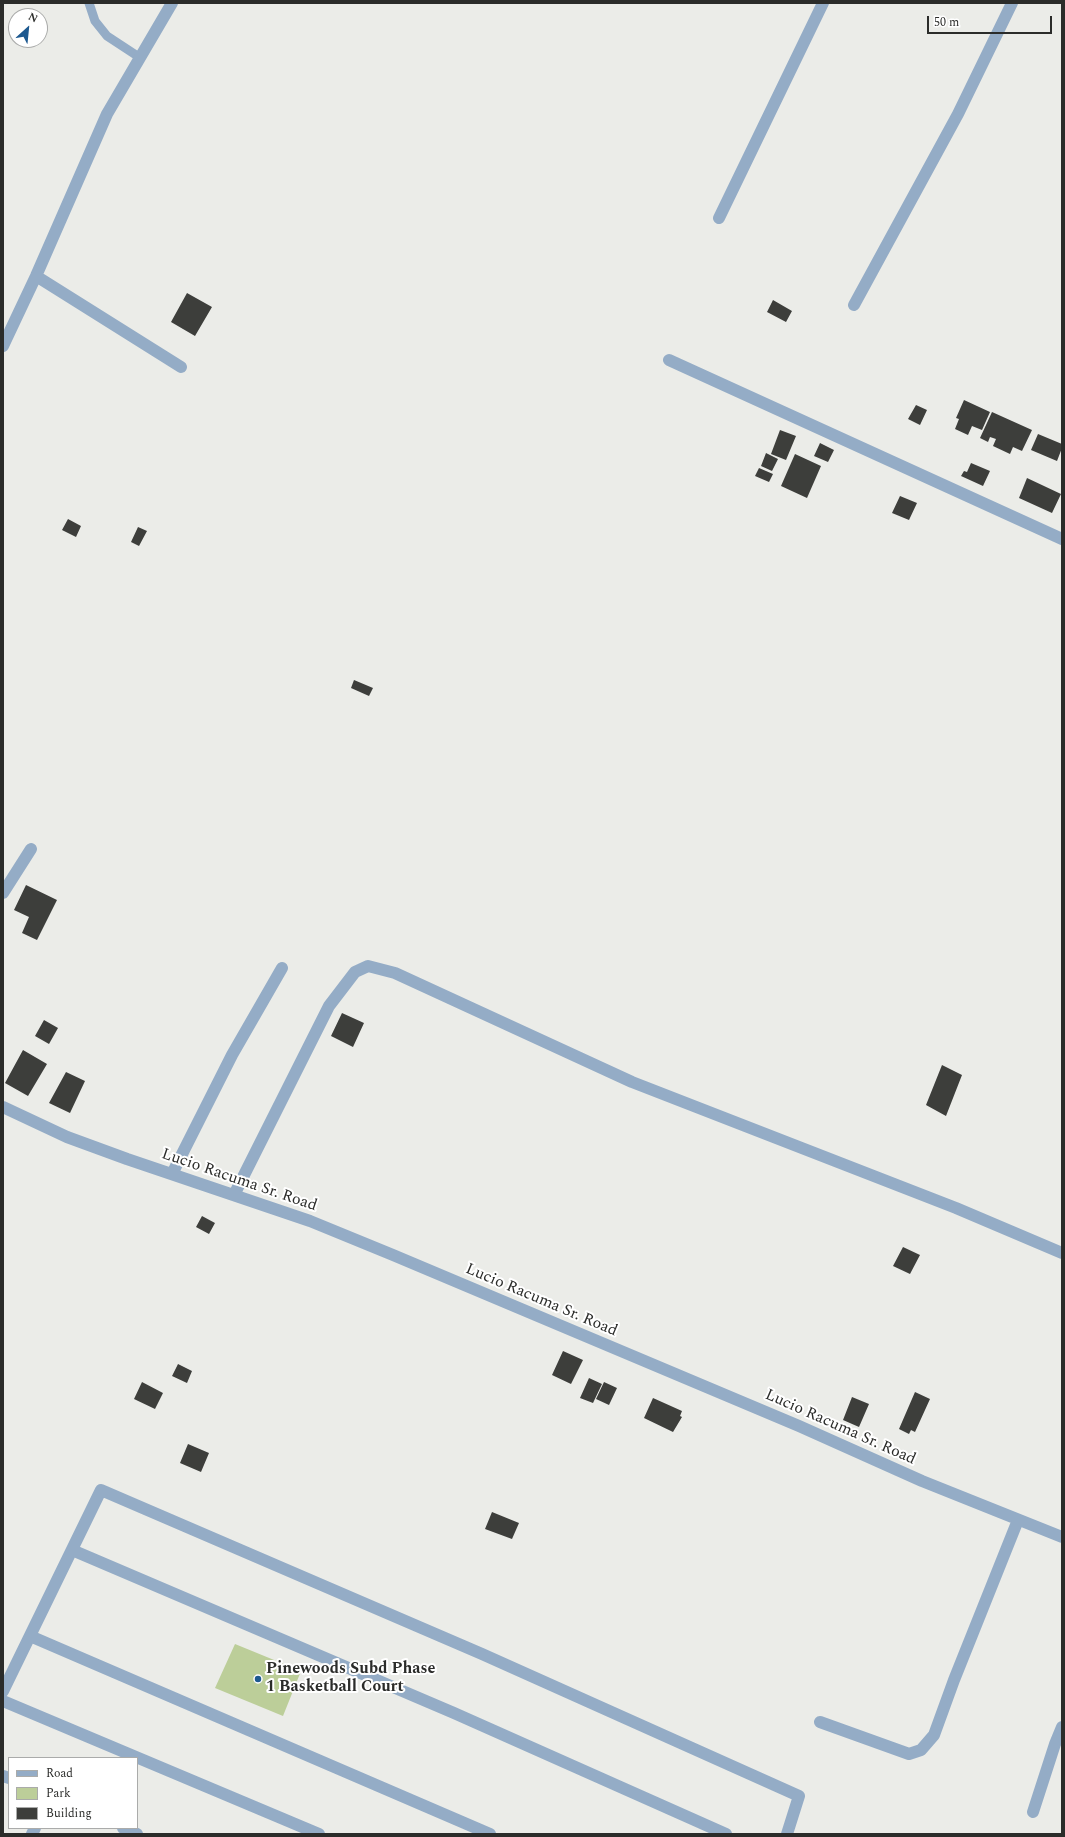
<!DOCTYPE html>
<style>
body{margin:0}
#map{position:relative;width:1065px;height:1837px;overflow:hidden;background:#ebece8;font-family:Spectral,serif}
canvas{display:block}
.frame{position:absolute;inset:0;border:4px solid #2b2c2a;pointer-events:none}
.legend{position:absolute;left:8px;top:1757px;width:130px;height:72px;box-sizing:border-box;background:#fff;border:1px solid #aaabaa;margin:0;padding:5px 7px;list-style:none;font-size:12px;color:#2b2c2a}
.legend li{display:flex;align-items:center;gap:8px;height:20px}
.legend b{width:20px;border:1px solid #aaabaa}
.north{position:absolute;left:8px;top:8px;width:40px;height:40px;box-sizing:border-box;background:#fff;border:1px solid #aaabaa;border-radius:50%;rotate:27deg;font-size:11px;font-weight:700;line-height:16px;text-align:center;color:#2b2c2a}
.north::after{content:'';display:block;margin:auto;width:14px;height:18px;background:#1d5990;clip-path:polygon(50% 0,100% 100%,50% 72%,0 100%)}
.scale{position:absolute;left:927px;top:16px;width:125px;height:18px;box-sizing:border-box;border:2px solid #2b2c2a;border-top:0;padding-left:5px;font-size:12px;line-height:14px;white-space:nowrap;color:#2b2c2a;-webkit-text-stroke:3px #fff;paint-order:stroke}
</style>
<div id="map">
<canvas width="1065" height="1837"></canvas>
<div class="frame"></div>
<ul class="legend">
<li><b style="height:5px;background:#94acc6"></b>Road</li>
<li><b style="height:11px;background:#bcce99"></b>Park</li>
<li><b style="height:11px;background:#3d3e3b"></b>Building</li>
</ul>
<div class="north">N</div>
<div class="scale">50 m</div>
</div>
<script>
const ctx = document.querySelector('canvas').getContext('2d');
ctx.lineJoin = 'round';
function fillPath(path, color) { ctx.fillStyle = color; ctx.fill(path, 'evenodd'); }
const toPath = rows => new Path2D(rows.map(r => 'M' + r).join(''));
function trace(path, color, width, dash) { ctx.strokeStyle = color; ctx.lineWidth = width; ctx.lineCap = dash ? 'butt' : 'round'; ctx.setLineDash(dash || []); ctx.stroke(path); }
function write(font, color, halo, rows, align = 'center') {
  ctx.font = font + ' Spectral,serif'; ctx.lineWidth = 4; ctx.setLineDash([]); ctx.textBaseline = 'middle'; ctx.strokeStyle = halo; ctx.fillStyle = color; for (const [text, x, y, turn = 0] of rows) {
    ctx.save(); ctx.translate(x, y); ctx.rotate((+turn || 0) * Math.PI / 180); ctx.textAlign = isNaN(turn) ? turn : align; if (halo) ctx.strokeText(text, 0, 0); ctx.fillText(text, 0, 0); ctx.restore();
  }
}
fillPath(toPath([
 [235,1644,301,1671,283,1716,215,1688]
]), '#bcce99');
fillPath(toPath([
 [187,293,212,307,195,336,171,322],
 [773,300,792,311,786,322,767,312],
 [964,400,990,412,982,430,972,426,968,435,955,429,959,419,956,418],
 [916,405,927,410,920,425,908,419],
 [992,412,1032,430,1022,451,1013,447,1010,454,993,446,996,439,990,437,988,442,980,438],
 [780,430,796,436,786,460,771,454],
 [1038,434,1062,444,1062,448,1057,461,1031,450],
 [820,443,834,450,828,462,814,456],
 [766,453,778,459,772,471,761,466],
 [795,454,821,466,807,498,781,486],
 [971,463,990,471,983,486,961,476,964,471,967,472],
 [759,468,773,474,769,482,755,476],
 [1027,478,1061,494,1052,513,1019,498],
 [900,496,917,503,909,520,892,513],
 [68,519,81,526,76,537,62,530],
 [138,527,147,531,139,546,131,542],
 [354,680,373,688,369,696,351,688],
 [26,885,57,900,37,940,22,933,29,917,14,910],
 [342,1013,364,1023,353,1047,331,1036],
 [44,1020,58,1028,49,1044,35,1036],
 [23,1050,47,1064,28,1096,5,1083],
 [942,1065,962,1075,946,1116,926,1105],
 [66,1072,85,1081,70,1113,49,1103],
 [202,1216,215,1223,209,1234,196,1227],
 [903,1247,920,1255,910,1274,893,1266],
 [563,1351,583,1360,571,1384,552,1375],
 [178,1364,192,1371,187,1383,172,1376],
 [589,1378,602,1384,593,1403,580,1398],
 [142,1382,163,1393,155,1409,134,1399],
 [604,1382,617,1388,609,1405,596,1399],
 [915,1392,930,1399,915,1432,911,1430,909,1434,899,1429],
 [852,1397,869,1404,859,1427,843,1420],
 [653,1398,682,1411,680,1416,682,1417,673,1432,644,1418],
 [188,1444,209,1453,201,1472,180,1463],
 [492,1512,519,1523,512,1539,485,1529]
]), '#3d3e3b');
trace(toPath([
 [89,3,95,21,107,36,139,57]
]), '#94acc6', 9);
trace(toPath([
 [719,218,823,3],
 [36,276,181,367],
 [854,305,958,114,1012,3],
 [3,346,36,276,107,114,172,3],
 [669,360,1062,539],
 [3,893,31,849],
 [3,1107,67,1137,127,1159,310,1221,393,1255,799,1426,922,1481,1062,1537],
 [172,1174,232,1055,282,968],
 [234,1195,329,1006,355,972,368,966,395,973,632,1082,956,1208,1062,1253],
 [72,1550,454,1713,726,1834],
 [30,1636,490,1834],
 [3,1691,101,1490,482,1654,799,1796,787,1834],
 [3,1701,319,1834],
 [820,1722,909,1754,921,1750,934,1735,954,1680,1018,1520],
 [3,1776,9,1778],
 [1033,1812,1055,1744,1062,1727],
 [123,1828,137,1834],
 [32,1834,35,1828]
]), '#94acc6', 12);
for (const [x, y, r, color] of [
 [258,1679,4,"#1d5990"]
]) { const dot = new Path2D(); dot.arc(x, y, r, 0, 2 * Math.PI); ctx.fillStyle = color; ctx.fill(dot); trace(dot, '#fff', 1.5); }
write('16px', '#2b2c2a', '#fff', [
 ["Lucio Racuma Sr. Road",239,1181,19],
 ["Lucio Racuma Sr. Road",541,1301,23],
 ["Lucio Racuma Sr. Road",840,1428,24]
]);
write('bold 16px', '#2b2c2a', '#fff', [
 ["Pinewoods Subd Phase",266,1670],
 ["1 Basketball Court",266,1688]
], 'left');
</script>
